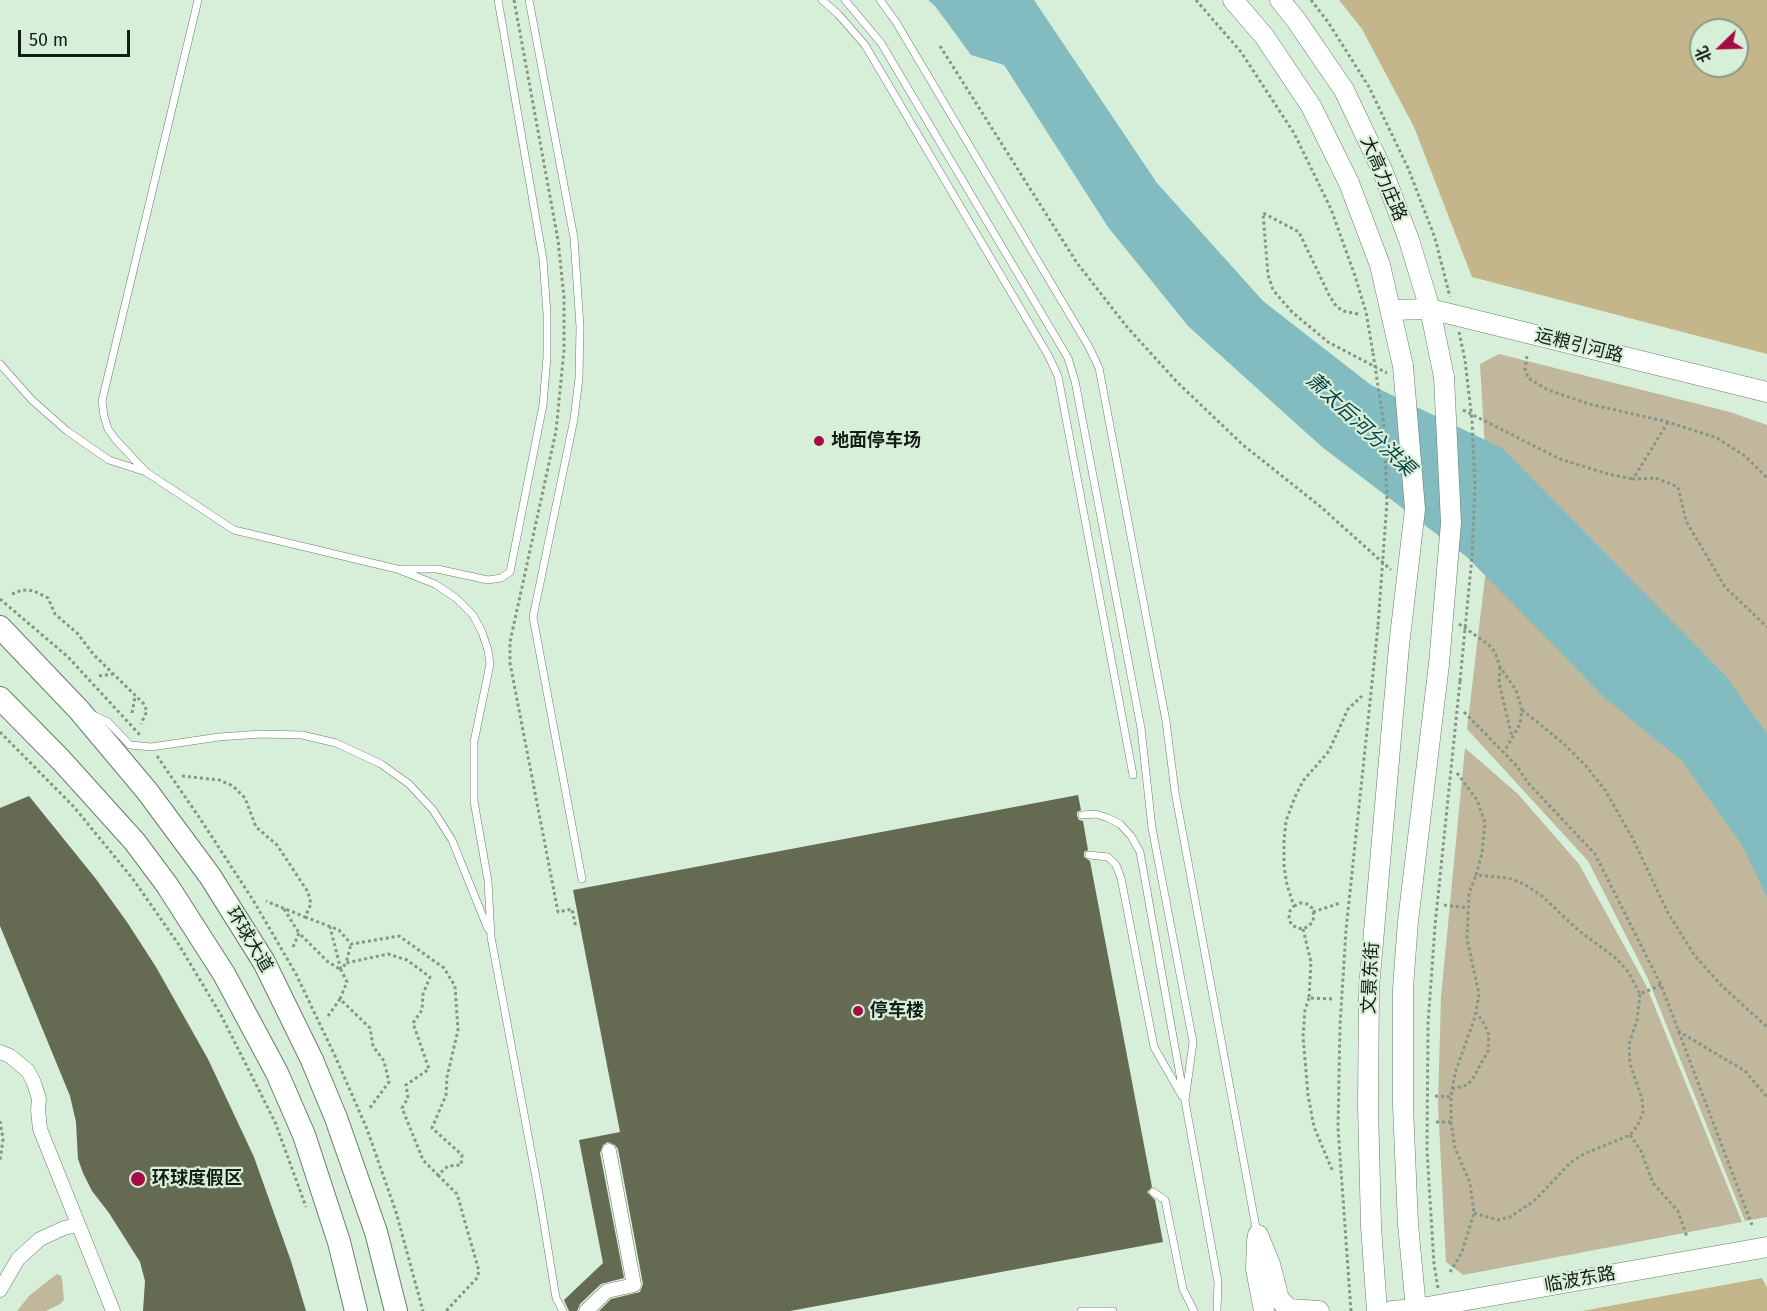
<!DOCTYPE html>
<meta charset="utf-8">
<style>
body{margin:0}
#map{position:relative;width:1767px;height:1311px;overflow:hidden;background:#d7efd9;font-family:"Fira Sans","Noto Sans SC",sans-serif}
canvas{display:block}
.north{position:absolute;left:1689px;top:18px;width:60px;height:60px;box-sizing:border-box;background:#d7efd9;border:2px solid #899b8b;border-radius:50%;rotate:247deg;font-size:16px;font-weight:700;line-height:24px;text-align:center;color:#141d15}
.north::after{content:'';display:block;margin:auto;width:21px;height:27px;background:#a40c43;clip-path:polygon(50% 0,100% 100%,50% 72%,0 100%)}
.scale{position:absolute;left:18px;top:30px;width:112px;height:27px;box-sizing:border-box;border:3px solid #141d15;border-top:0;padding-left:8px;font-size:18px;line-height:21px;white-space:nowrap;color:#141d15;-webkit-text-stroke:4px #d7efd9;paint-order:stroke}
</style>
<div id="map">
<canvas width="1767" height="1311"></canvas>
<div class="north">北</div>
<div class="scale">50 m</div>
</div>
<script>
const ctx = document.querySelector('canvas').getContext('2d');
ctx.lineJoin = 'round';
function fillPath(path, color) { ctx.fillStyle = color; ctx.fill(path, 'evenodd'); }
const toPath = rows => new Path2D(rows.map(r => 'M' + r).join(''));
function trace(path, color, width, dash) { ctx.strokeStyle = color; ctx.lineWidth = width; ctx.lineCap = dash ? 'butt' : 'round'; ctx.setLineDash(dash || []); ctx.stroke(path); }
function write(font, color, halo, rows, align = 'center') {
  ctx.font = font + ' "Fira Sans","Noto Sans SC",sans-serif'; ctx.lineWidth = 4.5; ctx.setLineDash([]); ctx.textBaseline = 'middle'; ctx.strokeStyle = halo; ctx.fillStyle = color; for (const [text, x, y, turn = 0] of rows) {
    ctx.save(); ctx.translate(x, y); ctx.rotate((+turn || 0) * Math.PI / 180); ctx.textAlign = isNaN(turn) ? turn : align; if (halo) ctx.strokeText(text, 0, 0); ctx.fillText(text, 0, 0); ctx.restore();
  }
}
fillPath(toPath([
 [1499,354,1730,412,1767,425,1767,1217,1745,1221,1648,979,1588,861,1467,729,1490,535,1480,364],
 [1465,748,1518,794,1579,864,1646,985,1742,1222,1463,1275,1446,1262,1438,1104,1441,997],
 [57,1274,61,1276,62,1280,64,1300,60,1304,46,1311,17,1311,30,1295]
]), '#c1b79c');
fillPath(toPath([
 [1339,0,1767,0,1767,354,1472,277,1414,127,1362,29],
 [1701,30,1737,30,1737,66,1701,66],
 [1762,1278,1767,1288,1767,1311,1582,1311]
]), '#c4b58a');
fillPath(toPath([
 [928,0,1034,0,1157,183,1263,301,1371,385,1502,448,1725,675,1767,734,1767,898,1742,845,1682,761,1605,698,1468,558,1322,447,1188,326,1108,227,1004,65,971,55,935,6]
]), '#82bcc1');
fillPath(toPath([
 [1078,795,1081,810,1077,812,1077,816,1079,820,1083,821,1088,850,1084,852,1084,857,1090,861,1152,1187,1147,1192,1155,1200,1163,1242,790,1311,599,1311,611,1299,640,1292,643,1284,618,1149,615,1145,608,1142,603,1145,600,1153,624,1278,601,1284,580,1304,577,1311,569,1311,564,1300,603,1263,579,1140,620,1132,573,890],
 [29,796,96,879,127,922,156,967,208,1059,254,1157,291,1261,306,1311,143,1311,145,1281,140,1262,109,1213,92,1191,83,1173,78,1159,76,1122,70,1096,0,926,0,808]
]), '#656b52');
const lane = toPath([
 [198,0,102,401,104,416,108,429,116,440,146,472,234,530,397,569,435,584,456,598,473,615,482,632,488,650,490,664,474,742,474,801,488,881,491,937,539,1194,556,1298,563,1311],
 [529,0,574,238,580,327,579,378,574,419,533,617,582,879],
 [822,0,838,14,865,45,1048,355,1058,376,1133,775],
 [845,0,881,43,1068,358,1075,381,1141,728,1152,828,1193,1042,1185,1101,1218,1282,1217,1311],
 [880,0,896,22,1089,347,1099,368,1166,721,1175,792,1257,1233],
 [0,364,32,400,67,431,109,460,143,471],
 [402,569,437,569,488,580,501,578,510,572,543,405,547,357,547,314,543,259,498,0],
 [93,715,108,722,130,745,151,747,219,737,261,734,302,735,336,743,381,764,409,784,433,810,452,840,488,929],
 [1082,815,1096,814,1108,818,1120,824,1131,836,1140,852,1183,1092],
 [1089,855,1108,857,1116,865,1121,878,1154,1047,1182,1096],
 [1153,1192,1165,1200,1183,1289,1194,1311],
 [1081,1311,1113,1311]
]);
const street = toPath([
 [0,1052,10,1056,28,1071,34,1083,39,1099,38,1110,40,1129,113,1311],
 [0,1290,18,1259,40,1239,64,1228,78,1225],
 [586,1311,607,1291,634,1285,609,1151]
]);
const secondary = toPath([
 [1233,0,1264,36,1311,106,1349,183,1380,265,1403,366],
 [1280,0,1296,20,1344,90,1383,172,1409,240,1430,309,1444,377],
 [1390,310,1430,309,1767,392],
 [1258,1235,1270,1264,1279,1299,1289,1309,1319,1311],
 [1257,1240,1256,1269,1264,1311],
 [1416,1309,1408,1224,1403,1106,1403,988,1408,921,1439,664],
 [1377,1311,1371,1226,1368,1106,1369,988,1399,646],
 [1392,1311,1416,1309,1767,1247]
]);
const primary = toPath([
 [0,627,79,710,147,791,210,876,264,962,312,1060,336,1118,376,1232,396,1311],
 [0,698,61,760,135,842,167,885,224,974,277,1073,304,1135,339,1242,356,1311],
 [1416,1309,1416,1311]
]);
trace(lane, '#677d69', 8);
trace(street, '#677d69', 15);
trace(secondary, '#677d69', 21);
trace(primary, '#677d69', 24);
trace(toPath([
 [514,0,558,240,564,297,564,350,556,431,510,642,510,663,558,912,572,909,576,928],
 [1196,0,1241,52,1294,133,1331,209,1355,276,1366,312,1373,353],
 [1311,0,1328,22,1369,87,1408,168,1435,238,1450,297],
 [940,46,1077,263,1127,327,1177,382,1243,445,1321,507,1391,570],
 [1358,314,1343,311,1336,306,1329,295,1299,232,1263,213,1268,275,1273,290,1292,312,1328,342,1387,373],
 [1459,332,1465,360],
 [1527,356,1525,369,1528,378,1548,390,1589,404,1668,422,1717,438,1745,456,1767,478],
 [1463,410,1560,459,1608,474,1633,479],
 [1668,422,1633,479,1656,478,1678,487,1686,521,1725,587,1767,627],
 [12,594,22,590,34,591,48,598,55,614,78,634,93,654,143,703,147,711,141,724],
 [0,599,68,657,140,735],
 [1459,624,1488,644,1495,652,1500,667,1516,690,1522,710,1520,724,1504,752],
 [1500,667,1499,683,1512,737],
 [99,676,113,674],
 [1522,710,1563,743,1586,766,1605,790,1633,839,1668,913,1695,956,1721,985,1767,1027],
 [1464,712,1515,764,1529,784,1595,854,1661,985,1752,1225],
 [132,713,135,697],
 [0,732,74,807,133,879,179,945,221,1015,275,1122,306,1207],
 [157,756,199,817,253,900,296,974,336,1058,367,1129,396,1212,423,1311],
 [1457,773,1477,800,1485,823,1482,853,1476,875,1508,878,1524,884,1542,896,1578,930,1617,959,1629,973,1640,994,1661,985],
 [182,776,219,780,233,786,245,798,256,827,277,845,308,892,311,904,305,917,266,901],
 [1444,905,1468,908],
 [1294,906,1300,903,1307,904,1312,908,1314,915,1313,921,1309,926,1303,929,1297,928,1291,924,1289,918,1290,911,1294,906,1287,885,1284,866,1284,840,1286,821,1295,797,1303,781,1329,751,1348,709,1362,696],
 [284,909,299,933],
 [1313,912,1340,903],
 [305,917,339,930,351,944,399,936,444,968,455,986,458,1030,447,1077,446,1095,432,1128,462,1155,461,1165,448,1166,438,1175,423,1160,402,1108,408,1098,406,1085,429,1069,413,1023,422,1010,423,994,430,977,407,960,388,954,346,963,351,944],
 [1303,929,1311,962,1309,998,1334,999],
 [293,947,299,933,327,961,341,970,330,927],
 [1309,998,1305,1010,1303,1037,1308,1095,1314,1127,1333,1172],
 [340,999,347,982,341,970,346,963],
 [328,1016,340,999,370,1028,373,1046,384,1061,389,1082,369,1109],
 [1678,1031,1745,1071,1767,1097],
 [1452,1089,1467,1085,1472,1080,1488,1051,1489,1035,1485,1025,1477,1013],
 [1435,1096,1451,1097,1455,1073,1475,1017,1479,994,1467,939,1469,893,1476,875],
 [0,1121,3,1139,0,1161],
 [1436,1122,1451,1122,1451,1097],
 [1630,1135,1641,1151,1653,1183,1678,1211,1687,1237],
 [438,1175,457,1194,479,1271,477,1278,446,1311],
 [1474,1213,1498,1220,1510,1217,1534,1201,1571,1162,1584,1154,1630,1135,1638,1125,1643,1112,1642,1099,1630,1064,1629,1044,1637,1020,1640,994],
 [1450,1272,1462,1252,1474,1213,1470,1183,1455,1148,1451,1122],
 [1438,1288,1434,1264,1427,1151,1428,1024,1435,926,1460,681],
 [1351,1311,1338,1128,1340,1025,1346,930,1378,626]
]), '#859686', 3, [3, 3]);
trace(lane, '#fff', 7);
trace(street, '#fff', 14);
trace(secondary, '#fff', 20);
trace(primary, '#fff', 22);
const secondaryBridge = toPath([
 [1399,646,1415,509,1403,366],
 [1439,664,1451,523,1444,377]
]);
trace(secondaryBridge, '#677d69', 21, []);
trace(toPath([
 [1373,353,1384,425,1387,501,1378,626],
 [1460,681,1472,557,1475,485,1472,420,1465,360]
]), '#859686', 3, [3, 3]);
trace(secondaryBridge, '#fff', 20);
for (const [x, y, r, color] of [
 [819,441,6,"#a40c43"],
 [858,1011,6,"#a40c43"],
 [138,1179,8,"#a40c43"]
]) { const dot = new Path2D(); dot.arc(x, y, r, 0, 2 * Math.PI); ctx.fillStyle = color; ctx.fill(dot); trace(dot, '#d7efd9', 2); }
write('18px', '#141d15', '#d7efd9', [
 ["大高力庄路",1383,179,67],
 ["运粮引河路",1579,346,14],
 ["环球大道",249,940,59],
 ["文景东街",1371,978,-87],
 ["临波东路",1580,1280,-10]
]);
write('bold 18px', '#141d15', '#d7efd9', [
 ["地面停车场",831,441],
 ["停车楼",870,1011],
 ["环球度假区",152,1179]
], 'left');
write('italic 20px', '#0b4246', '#d7efd9', [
 ["萧太后河分洪渠",1360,425,43]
]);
</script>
